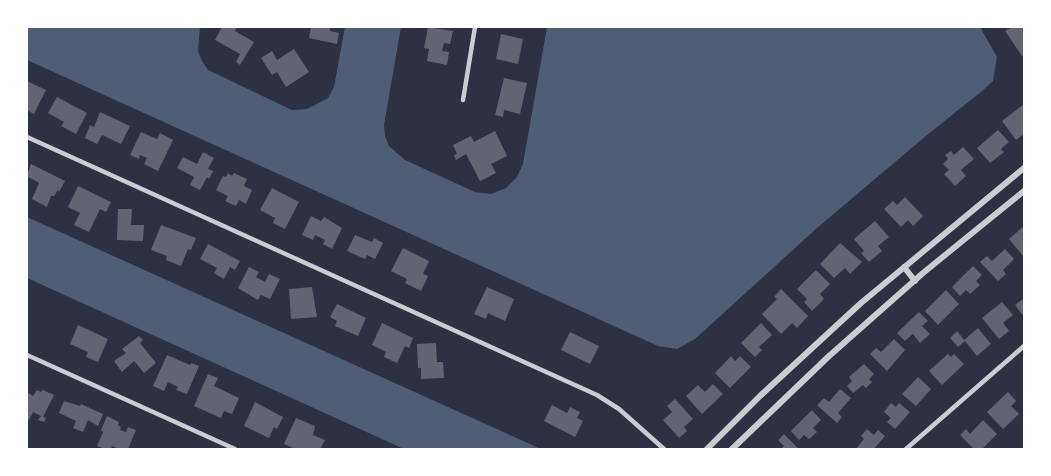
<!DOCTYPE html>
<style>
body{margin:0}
#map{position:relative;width:1051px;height:476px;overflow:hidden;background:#2d3142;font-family:"Public Sans",sans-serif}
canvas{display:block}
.frame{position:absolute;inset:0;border:28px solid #fff;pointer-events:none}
</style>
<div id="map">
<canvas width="1051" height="476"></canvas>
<div class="frame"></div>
</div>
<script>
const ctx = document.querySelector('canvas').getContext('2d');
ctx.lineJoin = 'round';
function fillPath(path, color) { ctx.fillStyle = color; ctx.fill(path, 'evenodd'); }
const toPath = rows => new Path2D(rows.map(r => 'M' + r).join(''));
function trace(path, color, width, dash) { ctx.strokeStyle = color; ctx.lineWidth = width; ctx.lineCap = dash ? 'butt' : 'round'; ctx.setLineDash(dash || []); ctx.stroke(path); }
fillPath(toPath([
 [27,27,200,27,198,51,202,61,208,70,292,110,307,109,328,98,334,87,345,27,401,27,384,125,385,136,389,146,405,160,475,192,491,194,506,188,517,177,523,164,547,27,980,27,997,57,993,81,982,91,927,135,817,228,695,339,677,349,658,346,27,60],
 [27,217,541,449,404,449,27,278]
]), '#4f5d75');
fillPath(toPath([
 [222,27,237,27,235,31,254,42,240,65,236,62,240,54,215,40],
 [311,27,330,27,330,31,339,33,337,44,309,38],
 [428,27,453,31,450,44,444,43,442,51,449,52,447,65,427,61,429,49,424,48],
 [1012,27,1024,27,1024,55,1022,56,1005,31],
 [501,34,523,39,518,64,496,59],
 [294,49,309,72,286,87,277,72,272,75,261,58,272,51,277,60],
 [504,78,527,83,520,114,504,110,503,117,495,115],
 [27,81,46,90,34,114,27,110],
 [57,97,87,113,76,134,61,126,64,122,48,113],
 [1024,104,1024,134,1016,140,1002,121],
 [100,112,130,126,121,144,102,135,97,144,85,138,90,125,94,127],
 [998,130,1009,142,1001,149,1004,152,990,163,977,148],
 [495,131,507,156,491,164,496,173,480,181,466,154,456,160,454,155,457,154,453,145,471,136,474,142],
 [141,132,157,139,160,133,173,140,158,171,144,164,147,158,140,155,139,159,130,155],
 [963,147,974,159,961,170,966,176,955,186,944,174,949,170,943,164,948,159,945,155,951,151,954,155],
 [203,152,214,158,208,169,213,171,209,179,207,177,200,190,190,185,194,177,177,168,183,157,197,164],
 [31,164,65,181,59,192,58,190,54,196,51,196,47,207,32,199,39,183,27,176],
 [228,173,232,176,234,173,247,179,244,186,252,190,246,204,239,200,236,206,225,201,228,196,216,190,223,176,226,177],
 [78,186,111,202,106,212,100,209,89,232,74,225,80,213,68,207],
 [272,188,299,202,285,229,273,223,275,218,260,210],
 [905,197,923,216,913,226,908,220,901,227,884,209,893,201,897,205],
 [118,209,132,209,131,225,144,225,143,241,117,240],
 [311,216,321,221,324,217,342,228,332,249,323,244,325,240,315,235,313,240,302,235],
 [875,221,889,237,878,246,882,251,869,262,861,253,864,251,854,239],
 [161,225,196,238,191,250,188,249,181,266,166,260,167,256,151,250],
 [1024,226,1024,257,1009,239],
 [355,235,372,242,374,238,383,243,375,259,367,255,365,259,347,251],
 [840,243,862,262,850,274,845,268,834,278,820,264],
 [208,244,240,261,235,270,230,267,224,279,214,273,217,268,200,259],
 [403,248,429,261,423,274,428,276,421,291,405,283,407,279,391,271],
 [1005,249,1014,259,1003,270,1006,274,998,281,980,262,987,256,992,261],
 [973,266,982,275,976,281,980,285,970,294,966,290,960,296,952,287],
 [249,267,259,272,256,277,265,282,269,274,280,279,270,299,261,295,258,300,238,288],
 [816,270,830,284,820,294,824,299,812,311,804,302,807,299,797,289],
 [312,287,317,317,291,319,289,289],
 [487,287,514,299,505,321,488,313,486,319,474,314],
 [781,289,808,316,797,328,792,323,781,334,762,314,777,299,774,297],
 [946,290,959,304,938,325,925,311],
 [1024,298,1024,317,1015,305],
 [1002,302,1013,315,1003,323,1009,331,999,339,982,318],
 [337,304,366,318,358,336,335,326,337,321,330,317],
 [919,312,928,321,922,326,930,334,920,343,913,334,905,341,897,333],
 [382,323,413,338,409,348,405,346,397,363,384,357,386,352,372,345],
 [761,323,772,335,759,347,762,350,755,357,741,343],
 [78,325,108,339,98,362,86,357,88,352,70,344],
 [978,328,991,344,977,356,965,341,958,347,950,338,957,331,964,340],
 [570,332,599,346,590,364,561,350],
 [139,336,143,340,140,343,156,363,144,373,134,361,122,372,114,361,126,353,122,349],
 [894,339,905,350,887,371,870,354,876,348,881,352],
 [436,343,437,362,443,362,444,378,421,379,421,368,418,368,417,344],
 [948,354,951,357,954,354,964,364,942,385,929,371],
 [167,355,190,365,191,363,199,366,187,394,176,390,178,387,168,382,164,391,153,386],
 [731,356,735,361,740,356,751,367,730,388,715,373],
 [864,364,874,374,869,379,872,382,866,388,863,385,853,393,847,386,852,381,849,377],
 [208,374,218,378,214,386,239,398,232,414,224,411,221,418,194,406],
 [918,377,931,389,916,406,902,394],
 [713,384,723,394,702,414,686,396,698,385,705,392],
 [840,389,851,398,838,413,842,417,837,423,817,405,824,398,829,402],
 [37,390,41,392,43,390,54,395,43,417,46,418,44,422,38,420,41,416,33,412,29,420,27,420,27,392,33,396],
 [1008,392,1016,401,1011,406,1019,414,1003,429,987,412],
 [675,399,693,419,684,427,687,431,679,438,663,420,672,412,667,406],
 [64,401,80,406,81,404,103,414,98,426,88,420,83,432,73,428,76,421,59,413],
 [255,402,283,417,277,429,274,427,269,438,244,426],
 [891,403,896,407,899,403,910,412,895,429,887,422,891,418,884,412],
 [552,405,567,413,570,407,580,412,577,418,583,421,575,437,544,421],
 [812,410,821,420,813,428,817,432,809,439,804,435,799,440,791,431],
 [107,416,119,422,118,425,121,427,120,430,126,432,128,427,136,430,128,449,119,449,112,446,111,449,105,449,97,446,103,432,101,430],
 [296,418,315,426,313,435,325,440,320,449,295,449,284,444],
 [983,420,997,434,982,449,974,449,960,435,966,429,970,434],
 [867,429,874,435,878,430,885,436,874,449,856,449,864,439,861,436],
 [784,434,799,449,781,449,784,446,778,440]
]), '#626471');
trace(toPath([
 [463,100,475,27],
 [27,137,597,395,619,409,664,449],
 [27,355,235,449],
 [906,449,1024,346]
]), '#caccd0', 4.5);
trace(toPath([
 [904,267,915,281],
 [707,449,760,396,861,303,1024,168],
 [732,449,828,357,923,273,1024,191]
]), '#caccd0', 6);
</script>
